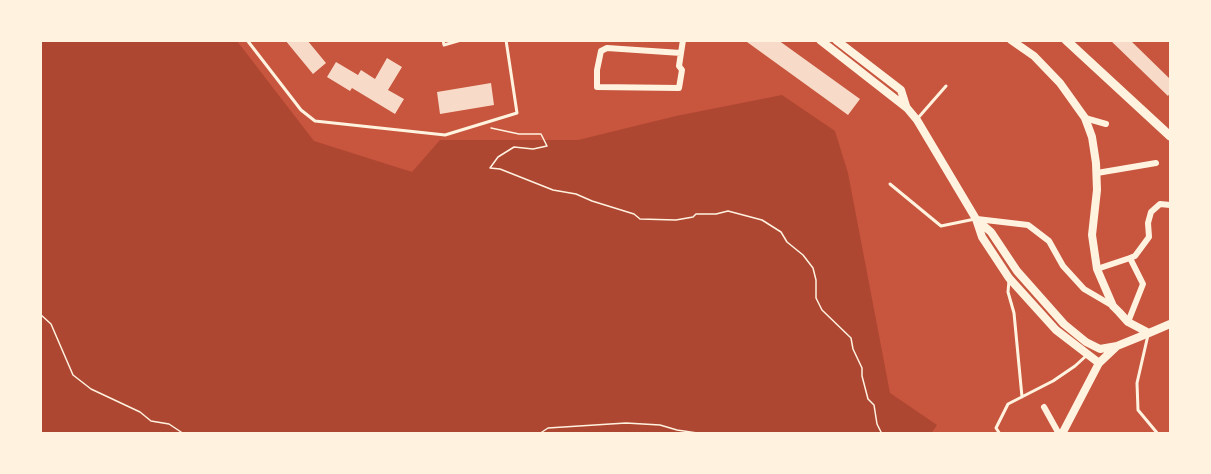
<!DOCTYPE html>
<style>
body{margin:0}
#map{position:relative;width:1211px;height:474px;overflow:hidden;background:#c8553d;font-family:Jost,sans-serif}
canvas{display:block}
.frame{position:absolute;inset:0;border:42px solid #fff3e0;pointer-events:none}
</style>
<div id="map">
<canvas width="1211" height="474"></canvas>
<div class="frame"></div>
</div>
<script>
const ctx = document.querySelector('canvas').getContext('2d');
ctx.lineJoin = 'round';
function fillPath(path, color) { ctx.fillStyle = color; ctx.fill(path, 'evenodd'); }
const toPath = rows => new Path2D(rows.map(r => 'M' + r).join(''));
function trace(path, color, width, dash) { ctx.strokeStyle = color; ctx.lineWidth = width; ctx.lineCap = dash ? 'butt' : 'round'; ctx.setLineDash(dash || []); ctx.stroke(path); }
fillPath(toPath([
 [40,41,237,41,314,141,412,172,440,140,578,140,676,116,782,95,835,131,848,173,890,393,937,425,931,434,41,433]
]), '#ae4732');
fillPath(toPath([
 [285,40,307,40,326,63,313,74],
 [748,40,778,40,860,99,848,115,747,42],
 [1110,40,1130,40,1170,79,1170,93,1168,96],
 [387,58,402,67,388,90,404,99,395,114,352,88,350,91,327,77,336,62,358,75,361,70,375,79],
 [491,83,494,105,440,114,437,92]
]), '#f7dbc8');
trace(toPath([
 [491,128,519,134,541,134,547,146,533,149,514,147,498,157,490,168,500,169,553,190,576,194,592,201,634,214,640,219,676,220,693,217,696,214,716,214,728,211,762,220,781,232,787,242,803,255,813,268,816,280,816,298,822,310,851,338,853,349,862,368,862,376,868,399,874,405,877,424,882,434],
 [40,314,51,324,73,375,91,389,140,412,151,421,169,424,184,434],
 [204,434,206,434],
 [539,434,548,428,626,423,660,425,677,430,704,434]
]), '#fff3e0', 1.5);
trace(toPath([
 [247,40,301,110,315,121,445,135,517,113,506,40],
 [443,40,444,45,461,40],
 [918,118,946,86],
 [890,184,941,226,975,219],
 [1009,280,1008,292,1014,313,1022,397],
 [1148,335,1137,383,1138,410,1158,434],
 [1000,434,996,428,1008,404,1053,381,1075,366,1086,356]
]), '#fff3e0', 3);
trace(toPath([
 [681,53,607,48,601,51,597,70,597,87,679,88,682,70,679,66,683,40],
 [1085,118,1106,124],
 [1097,173,1156,163],
 [977,219,1028,225,1049,241,1063,266,1084,289,1113,306],
 [1097,269,1130,258],
 [1128,322,1143,284,1130,258,1135,256,1149,237,1148,223,1151,212,1160,204,1170,205],
 [1044,407,1059,434]
]), '#fff3e0', 6);
trace(toPath([
 [820,40,907,108,917,120,976,219,982,237,1009,278,1056,330,1099,363],
 [836,40,901,90,906,106],
 [1011,40,1034,56,1060,83,1085,118,1092,137,1096,163,1097,190,1092,235,1097,269,1113,306,1119,312,1128,322,1149,333,1117,346,1099,363,1062,434],
 [977,220,991,232,1017,271,1064,324,1086,342,1100,349,1117,346],
 [1149,333,1170,324]
]), '#fff3e0', 8);
trace(toPath([
 [1066,40,1170,136]
]), '#fff3e0', 9);
</script>
